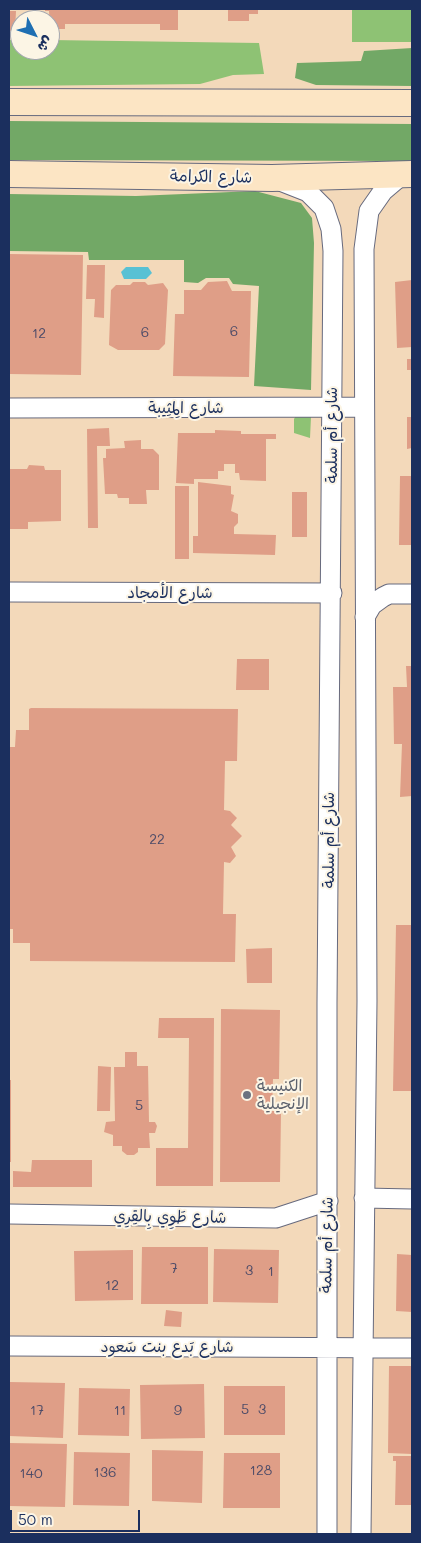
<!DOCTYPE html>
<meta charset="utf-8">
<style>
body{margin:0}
#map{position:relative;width:421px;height:1543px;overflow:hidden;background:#f3d9ba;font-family:Mali,"Playpen Sans Arabic",sans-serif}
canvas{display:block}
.frame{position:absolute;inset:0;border:10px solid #1b2f5e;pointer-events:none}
.north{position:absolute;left:10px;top:10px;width:50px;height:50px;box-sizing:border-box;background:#fcf5e5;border:1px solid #a2a6af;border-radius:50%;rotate:131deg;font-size:14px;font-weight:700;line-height:20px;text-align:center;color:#1b2f5e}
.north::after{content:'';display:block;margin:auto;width:18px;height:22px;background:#1f6fb2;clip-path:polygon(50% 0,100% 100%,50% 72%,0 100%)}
.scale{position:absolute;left:10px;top:1510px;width:130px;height:22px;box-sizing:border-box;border:2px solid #1b2f5e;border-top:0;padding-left:6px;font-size:15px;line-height:18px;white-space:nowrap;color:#1b2f5e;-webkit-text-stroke:4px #fcf5e5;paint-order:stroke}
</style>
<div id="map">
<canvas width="421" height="1543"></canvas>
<div class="frame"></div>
<div class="north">ش</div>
<div class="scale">50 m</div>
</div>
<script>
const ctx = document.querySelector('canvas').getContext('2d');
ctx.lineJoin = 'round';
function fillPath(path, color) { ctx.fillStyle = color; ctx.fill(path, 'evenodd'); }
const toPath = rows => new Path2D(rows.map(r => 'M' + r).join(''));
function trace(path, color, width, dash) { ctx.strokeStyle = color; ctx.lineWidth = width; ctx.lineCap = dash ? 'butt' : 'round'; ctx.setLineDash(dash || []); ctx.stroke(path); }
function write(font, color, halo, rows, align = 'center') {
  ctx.font = font + ' Mali,"Playpen Sans Arabic",sans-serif'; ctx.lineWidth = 4; ctx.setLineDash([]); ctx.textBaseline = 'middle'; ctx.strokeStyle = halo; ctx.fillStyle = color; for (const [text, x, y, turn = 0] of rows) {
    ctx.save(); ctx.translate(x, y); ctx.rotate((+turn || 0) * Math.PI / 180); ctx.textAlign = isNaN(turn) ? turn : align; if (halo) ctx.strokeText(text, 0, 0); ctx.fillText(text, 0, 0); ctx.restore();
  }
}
fillPath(toPath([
 [352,9,412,9,412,42,352,42],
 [9,40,20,40,20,50,50,50,50,40,259,43,264,74,233,75,200,84,9,86],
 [297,414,311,417,310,438,294,433,294,419]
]), '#8ec274');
fillPath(toPath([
 [412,48,412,86,316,85,295,78,297,63,361,61,364,51],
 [9,121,412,124,412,161,9,160],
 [255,191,301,203,312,218,314,243,311,390,254,386,259,286,233,284,229,278,206,278,198,283,184,282,184,260,89,260,88,252,9,251,9,194,136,196]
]), '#72a866');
fillPath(toPath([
 [126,267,148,267,152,273,146,279,124,279,121,272]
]), '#58c1d4');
fillPath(toPath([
 [45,9,178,9,178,30,160,30,160,24,65,24,65,29,50,29,49,11,45,11],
 [228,9,258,9,258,14,249,14,249,21,228,21],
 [9,11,16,11,15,31,9,31],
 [9,254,83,255,81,375,9,374],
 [87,265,105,265,104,318,94,317,95,299,86,299],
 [412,280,412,347,397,348,395,282],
 [227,281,232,291,251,291,249,377,173,376,175,314,184,314,184,290,201,290,208,282],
 [133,282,145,282,148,285,163,283,168,290,165,344,159,350,118,350,109,345,111,290,116,285,130,285],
 [407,359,412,359,412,370,407,370],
 [407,417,412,417,412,448,407,449],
 [109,428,110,446,97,446,98,528,88,528,87,429],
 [215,430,241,431,241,434,276,434,276,439,266,439,266,481,240,480,239,473,235,473,235,464,224,464,224,471,218,471,218,479,194,479,194,484,176,483,178,433,215,433],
 [141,440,141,449,153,449,159,455,159,490,146,490,147,504,129,504,129,498,118,498,117,494,105,494,103,458,106,458,106,449,125,448,124,441],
 [29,465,44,466,45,470,61,470,61,521,28,522,28,529,9,529,9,469,27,469],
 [400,476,412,476,412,545,399,545],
 [198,482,231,486,231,494,234,495,231,511,238,514,238,523,234,527,234,534,276,535,275,555,193,553,193,536,198,536],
 [175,486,189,486,189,559,175,559],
 [292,492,307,492,307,537,292,537],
 [237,659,269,659,269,690,236,690],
 [406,666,412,666,412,796,400,797,402,744,394,744,393,687,407,687],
 [31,708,238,709,237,761,225,761,224,810,230,811,237,818,231,825,242,836,231,847,236,856,230,863,224,862,223,914,236,914,235,962,30,961,30,943,13,943,13,929,9,929,9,747,15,747,16,730,29,730,29,709],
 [396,925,412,925,412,1091,393,1091],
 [272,948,272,983,247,983,246,949],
 [221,1009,280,1010,279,1079,273,1079,272,1111,281,1111,280,1182,220,1182],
 [159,1018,214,1018,213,1186,156,1186,156,1148,188,1148,189,1038,158,1038],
 [125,1052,137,1052,137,1066,148,1066,149,1122,155,1122,157,1126,155,1133,149,1133,150,1148,138,1148,138,1152,134,1155,127,1155,122,1151,122,1146,113,1146,113,1135,104,1132,106,1122,115,1121,114,1067,125,1067],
 [98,1066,111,1067,110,1111,97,1111],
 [9,1080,11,1080,11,1162,9,1162],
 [32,1160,92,1160,92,1187,13,1187,13,1171,31,1172],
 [142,1247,208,1247,208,1304,141,1304],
 [214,1249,279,1250,278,1303,213,1302],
 [133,1250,133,1300,75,1301,74,1251],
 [397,1254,412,1255,412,1312,396,1311],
 [166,1310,182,1312,181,1327,164,1326],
 [389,1366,412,1366,412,1454,388,1453],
 [9,1382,65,1383,63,1438,9,1436],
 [204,1384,205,1438,141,1439,140,1385],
 [224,1386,285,1386,285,1435,224,1435],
 [79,1388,130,1389,129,1436,78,1435],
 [9,1443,67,1444,65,1507,9,1506],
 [152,1450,203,1451,202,1503,152,1501],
 [74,1452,130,1453,129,1506,73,1505],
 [224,1453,280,1453,280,1508,223,1508],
 [393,1456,412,1456,412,1505,395,1505,396,1461,393,1461]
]), '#df9e87');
const minor = toPath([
 [280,181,308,192,324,208,331,229,333,251,327,1002,327,1534],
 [9,408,364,407],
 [9,592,332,593],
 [365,617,372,605,383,597,389,594,412,594],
 [364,1198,412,1199],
 [9,1214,276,1218,328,1201],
 [9,1346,412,1348],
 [361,1534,367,1001,364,249,369,211,383,191,403,174]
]);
const secondary = toPath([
 [9,102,412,103],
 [9,174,272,178,412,174]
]);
trace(minor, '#676a7e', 21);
trace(secondary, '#676a7e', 28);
trace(minor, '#fff', 19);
trace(secondary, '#fce5c4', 26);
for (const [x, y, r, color] of [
 [247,1095,5,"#6b7280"]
]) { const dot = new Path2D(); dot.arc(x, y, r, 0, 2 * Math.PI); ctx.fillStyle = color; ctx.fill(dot); trace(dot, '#fcf5e5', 2); }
write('14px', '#4c4b68', null, [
 ["6",234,332],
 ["6",145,333],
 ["12",39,334],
 ["22",157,840],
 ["5",139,1106],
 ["7",174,1269],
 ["3",249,1271],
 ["1",271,1272],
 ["12",112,1286],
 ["5",245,1410],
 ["3",262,1410],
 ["17",37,1411],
 ["11",120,1411],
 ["9",178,1411],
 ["128",261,1471],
 ["136",105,1473],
 ["140",31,1474]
]);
write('16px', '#1b2f5e', '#fcf5e5', [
 ["شارع الكرامة",211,177,1],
 ["شارع المِثِيبة",186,408],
 ["شارع أم سلمة",332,435,-90],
 ["شارع الأمجاد",170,593],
 ["شارع أم سلمة",329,840,-90],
 ["شارع طَوِي بِالقِرِي",170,1217,1],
 ["شارع أم سلمة",327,1245,-89],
 ["شارع بَدع بنت سَعود",167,1347]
]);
write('16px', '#5b616d', '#fcf5e5', [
 ["الكنيسة",257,1086],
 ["الإنجيلية",257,1104]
], 'left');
</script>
